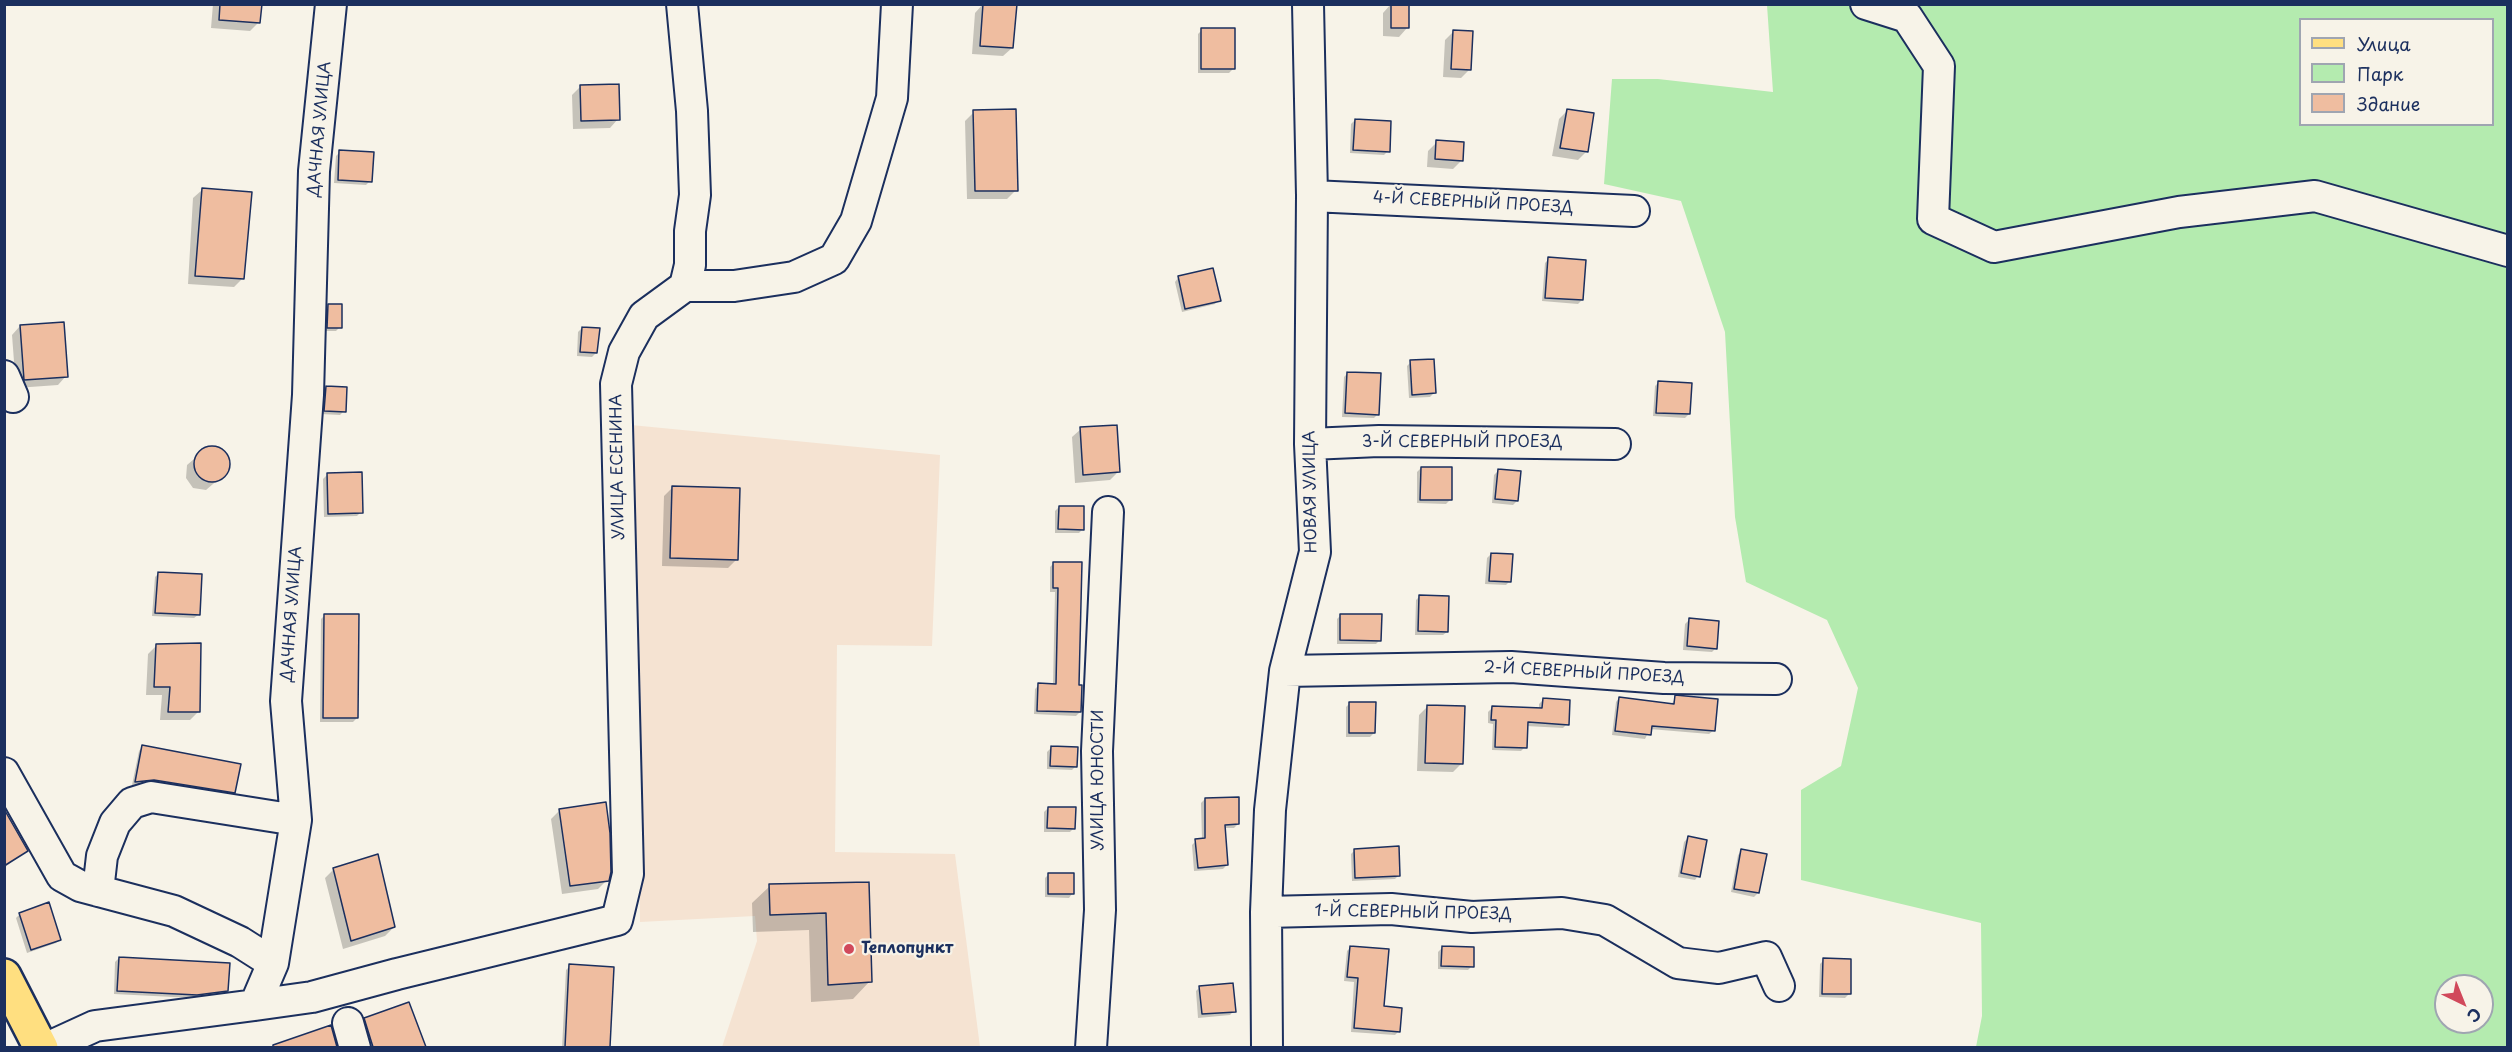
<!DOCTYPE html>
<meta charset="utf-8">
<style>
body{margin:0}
#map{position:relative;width:2512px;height:1052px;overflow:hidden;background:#f7f3e8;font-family:"Playpen Sans",sans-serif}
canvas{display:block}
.frame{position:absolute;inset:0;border:6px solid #1b2f5e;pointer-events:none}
.legend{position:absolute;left:2299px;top:18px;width:195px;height:108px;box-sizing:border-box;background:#f7f3e8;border:2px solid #9fa5b1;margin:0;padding:8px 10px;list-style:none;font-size:18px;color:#1b2f5e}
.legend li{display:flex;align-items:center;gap:12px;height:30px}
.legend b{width:30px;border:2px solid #9fa5b1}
.north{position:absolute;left:2434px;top:974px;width:60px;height:60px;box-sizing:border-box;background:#f7f3e8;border:2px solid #9fa5b1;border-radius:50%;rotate:137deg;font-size:16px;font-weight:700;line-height:24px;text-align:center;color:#1b2f5e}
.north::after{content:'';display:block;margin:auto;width:21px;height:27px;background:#d1495b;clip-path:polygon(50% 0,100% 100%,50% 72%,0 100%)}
</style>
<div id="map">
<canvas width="2512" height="1052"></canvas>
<div class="frame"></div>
<ul class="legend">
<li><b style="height:8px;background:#ffdf80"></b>Улица</li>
<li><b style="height:16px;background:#b4ebaf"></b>Парк</li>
<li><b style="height:16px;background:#efbda0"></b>Здание</li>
</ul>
<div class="north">С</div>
</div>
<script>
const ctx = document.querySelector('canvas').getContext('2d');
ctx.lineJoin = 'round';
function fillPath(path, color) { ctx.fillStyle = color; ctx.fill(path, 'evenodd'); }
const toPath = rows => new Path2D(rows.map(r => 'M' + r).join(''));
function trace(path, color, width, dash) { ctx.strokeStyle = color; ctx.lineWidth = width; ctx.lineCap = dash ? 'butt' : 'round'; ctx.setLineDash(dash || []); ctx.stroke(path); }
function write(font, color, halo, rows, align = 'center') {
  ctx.font = font + ' "Playpen Sans",sans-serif'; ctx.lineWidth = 4.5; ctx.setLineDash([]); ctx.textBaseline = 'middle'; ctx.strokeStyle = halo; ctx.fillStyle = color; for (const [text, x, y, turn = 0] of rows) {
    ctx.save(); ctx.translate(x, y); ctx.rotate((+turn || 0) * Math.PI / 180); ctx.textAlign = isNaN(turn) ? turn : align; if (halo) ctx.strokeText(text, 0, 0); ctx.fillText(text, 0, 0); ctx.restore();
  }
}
fillPath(toPath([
 [631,425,940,455,932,646,837,645,835,852,955,854,980,1047,722,1047,757,941,755,916,640,922,637,625]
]), '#f5e3d2');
fillPath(toPath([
 [1767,5,2507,5,2507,1047,1976,1047,1982,1016,1981,923,1801,880,1801,790,1841,766,1858,688,1827,620,1746,582,1735,517,1725,332,1681,201,1604,184,1612,79,1658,79,1773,92],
 [2300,20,2492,20,2492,124,2300,124],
 [2446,986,2482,986,2482,1022,2446,1022]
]), '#b4ebaf');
fillPath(toPath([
 [213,4,260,4,259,22,250,31,211,28],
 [983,4,1012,48,1003,56,972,54,975,13],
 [1391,4,1407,4,1407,28,1399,37,1383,36,1383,13],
 [1202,30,1233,69,1229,73,1198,73,1198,34],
 [1454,31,1470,69,1461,78,1443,77,1445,40],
 [580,87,618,119,610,128,573,129,572,95],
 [1567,111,1586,152,1578,160,1552,156,1559,119],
 [974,112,1016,190,1007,199,967,199,965,121],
 [1355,120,1388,151,1384,155,1350,153,1351,124],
 [1437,142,1462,160,1453,169,1427,167,1428,151],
 [340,152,370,181,366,185,334,183,336,156],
 [202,190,243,278,234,287,188,284,193,198],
 [1549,259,1582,300,1578,304,1542,301,1545,263],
 [1178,278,1219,300,1215,304,1182,312,1175,282],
 [328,306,340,327,336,331,324,331,324,310],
 [20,326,66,376,58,385,16,388,12,335],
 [582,328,596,353,592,357,577,356,578,332],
 [1411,362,1434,393,1430,397,1409,398,1407,366],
 [1348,373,1378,414,1374,418,1342,417,1344,377],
 [1659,382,1689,414,1685,418,1653,416,1655,386],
 [326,387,344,411,340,415,321,414,322,391],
 [1081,429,1119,471,1110,480,1075,483,1072,437],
 [207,448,220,449,229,460,227,472,206,490,193,488,186,478,187,465],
 [1421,468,1450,500,1446,504,1417,503,1417,472],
 [1498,471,1517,501,1513,505,1492,503,1494,475],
 [327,475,361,512,357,516,324,517,323,479],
 [673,487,737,559,728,568,662,566,664,496],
 [1059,507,1083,529,1079,533,1055,533,1055,511],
 [1491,554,1510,581,1506,585,1485,584,1487,558],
 [1054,563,1080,712,1076,716,1034,714,1035,689,1039,685,1053,685,1055,592,1050,592,1050,567],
 [159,573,198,615,194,618,152,616,155,577],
 [1420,596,1447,632,1443,635,1415,635,1416,600],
 [325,615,357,718,353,722,320,722,321,619],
 [1341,615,1380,640,1376,644,1337,644,1337,619],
 [1689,620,1716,648,1712,652,1683,650,1685,624],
 [157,645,199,711,190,720,160,720,162,695,146,695,148,654],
 [1676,697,1713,731,1709,734,1650,729,1645,739,1612,735,1616,702,1619,698,1671,705],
 [1543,700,1567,724,1563,728,1526,726,1525,747,1521,751,1492,750,1493,724,1488,723,1488,712,1492,708,1539,709,1539,704],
 [1350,703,1374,733,1370,737,1346,737,1346,707],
 [1428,706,1462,763,1453,772,1417,771,1419,715],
 [142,747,234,792,230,796,149,783,132,785,139,751],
 [1051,748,1076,766,1072,770,1047,769,1047,752],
 [1205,799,1238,824,1234,828,1223,828,1227,865,1223,869,1194,871,1192,845,1196,841,1202,840,1201,803],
 [1048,808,1074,828,1070,832,1044,832,1044,812],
 [560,810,607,880,598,889,562,894,551,819],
 [4,812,26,851,4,868],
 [1688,838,1698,876,1695,880,1678,877,1684,842],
 [1355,850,1399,875,1395,879,1352,881,1351,854],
 [1742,851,1758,893,1754,897,1731,892,1738,855],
 [334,869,394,927,385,936,343,949,325,878],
 [1049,874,1072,894,1069,898,1045,897,1045,878],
 [867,884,870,981,853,999,811,1002,809,930,753,932,752,903,770,886],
 [20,914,60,939,56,943,27,953,16,918],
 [1351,947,1382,1008,1399,1031,1395,1035,1351,1032,1354,982,1344,981,1347,951],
 [1442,948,1472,966,1468,970,1438,969,1438,952],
 [119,958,227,990,223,995,193,998,114,994,115,962],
 [1824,960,1849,994,1845,998,1819,997,1820,964],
 [570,966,613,968,608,1048,562,1048,566,970],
 [1200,987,1234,1011,1230,1015,1198,1018,1196,991],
 [408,1004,424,1048,369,1048,361,1023,365,1019],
 [330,1027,336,1048,293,1048,291,1043]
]), '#0003');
const building = toPath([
 [220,4,262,4,260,23,219,20,220,4],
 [983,4,1017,4,1013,48,980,46,983,4],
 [1391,4,1409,4,1409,28,1391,28,1391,4],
 [1201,28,1235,28,1235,69,1201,69,1201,28],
 [1453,30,1473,31,1471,70,1451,69,1453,30],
 [619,84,620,120,581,121,580,85,619,84],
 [1016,109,1018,191,975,191,973,110,1016,109],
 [1567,109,1594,113,1588,152,1560,148,1567,109],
 [1355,119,1391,121,1390,152,1353,150,1355,119],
 [1436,140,1464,142,1463,161,1435,159,1436,140],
 [339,150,374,152,372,182,338,180,339,150],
 [202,188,252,192,244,279,195,276,202,188],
 [1548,257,1586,260,1583,300,1545,298,1548,257],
 [1213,268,1221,301,1185,309,1178,276,1213,268],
 [328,304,342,304,342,328,327,328,328,304],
 [64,322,68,377,24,380,20,325,64,322],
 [582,327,600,328,597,353,580,352,582,327],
 [1434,359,1436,393,1412,395,1410,360,1434,359],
 [1347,372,1381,373,1379,415,1345,413,1347,372],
 [1658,381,1692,383,1690,414,1656,413,1658,381],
 [326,386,347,387,346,412,324,411,326,386],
 [1117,425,1120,472,1083,475,1080,427,1117,425],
 '194 464a18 18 0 1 1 36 0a18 18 0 1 1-36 0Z',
 [1421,467,1452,467,1452,500,1420,500,1421,467],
 [1498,469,1521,471,1518,501,1495,499,1498,469],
 [362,472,363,513,328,514,327,473,362,472],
 [672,486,740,488,738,560,670,558,672,486],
 [1059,506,1084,506,1084,530,1058,529,1059,506],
 [1491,553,1513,554,1511,582,1489,581,1491,553],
 [1053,562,1082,562,1079,685,1082,685,1081,712,1037,711,1038,683,1056,684,1058,588,1053,588,1053,562],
 [158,572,202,574,200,615,155,613,158,572],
 [1419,595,1449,596,1448,632,1418,631,1419,595],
 [324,614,359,614,358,718,323,718,324,614],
 [1340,614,1382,614,1381,641,1340,640,1340,614],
 [1689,618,1719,621,1717,649,1687,646,1689,618],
 [201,643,200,712,168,712,170,687,154,687,156,644,201,643],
 [1675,695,1718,699,1715,731,1652,726,1651,735,1615,731,1619,697,1674,704,1675,695],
 [1543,698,1570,700,1569,725,1528,722,1527,748,1495,747,1496,720,1491,720,1492,706,1542,708,1543,698],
 [1349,702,1376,702,1375,733,1349,733,1349,702],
 [1427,705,1465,706,1463,764,1425,763,1427,705],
 [142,745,241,764,235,793,154,780,135,782,142,745],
 [1051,746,1078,747,1077,767,1050,766,1051,746],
 [1239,797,1239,824,1225,825,1228,865,1198,868,1195,839,1205,838,1205,798,1239,797],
 [606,802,610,833,611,872,609,881,570,886,559,809,606,802],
 [1048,807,1076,807,1075,829,1047,828,1048,807],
 [4,809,28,851,4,866,4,809],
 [1688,836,1707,840,1700,877,1681,873,1688,836],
 [1399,846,1400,876,1355,878,1354,849,1399,846],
 [1741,849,1767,854,1759,893,1734,889,1741,849],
 [378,854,395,927,351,941,333,868,378,854],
 [1048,873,1074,873,1074,894,1048,894,1048,873],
 [869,882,872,982,828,985,826,913,770,915,769,884,869,882],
 [49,902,61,940,31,950,19,913,49,902],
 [1350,946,1389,949,1384,1006,1402,1008,1400,1032,1354,1028,1358,978,1347,977,1350,946],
 [1442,946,1474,947,1474,967,1441,966,1442,946],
 [119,957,230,963,228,991,197,995,117,991,119,957],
 [1823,958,1851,959,1851,994,1822,994,1823,958],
 [569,964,614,967,610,1047,565,1047,569,964],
 [1233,983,1236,1012,1202,1014,1199,986,1233,983],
 [409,1002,426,1047,373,1047,364,1018,409,1002],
 [331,1025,337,1047,273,1047,273,1045,331,1025]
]);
fillPath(building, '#efbda0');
trace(building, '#1b2f5e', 1.5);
const minor = toPath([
 [1866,4,1907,17,1939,66,1933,219,1994,247,2179,212,2315,196,2508,251],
 [1312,196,1634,211],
 [685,286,734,286,794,277,834,259,856,221,892,98,897,4],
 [4,376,13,397],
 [1310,444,1379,441,1615,444],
 [1285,671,1511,667,1664,678,1776,679],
 [4,773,62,876,80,886,174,911,240,942,273,963],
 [98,891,102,856,115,823,132,803,151,797,296,820],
 [1266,912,1391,909,1472,917,1562,913,1605,920,1678,963,1719,968,1766,957,1779,986],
 [255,1005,312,997,397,974,617,920,628,874,616,384,624,352,644,316,685,286,690,265,690,231,695,195,692,111,682,4],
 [348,1023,355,1048],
 [47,1048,95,1026,255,1005,273,963,296,820,286,701,308,395,314,171,331,4],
 [1091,1048,1100,910,1097,751,1108,512],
 [1267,1048,1266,912,1270,810,1285,671,1315,552,1310,444,1312,196,1308,4]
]);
const major = toPath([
 [4,976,41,1048]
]);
trace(minor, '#1b2f5e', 34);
trace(major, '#1b2f5e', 38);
trace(minor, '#f7f3e8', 30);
trace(major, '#ffdf80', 33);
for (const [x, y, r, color] of [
 [849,949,6,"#d1495b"]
]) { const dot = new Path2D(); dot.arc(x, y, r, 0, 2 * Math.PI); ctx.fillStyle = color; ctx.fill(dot); trace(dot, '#f7f3e8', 2); }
write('16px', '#1b2f5e', '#f7f3e8', [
 ["ДАЧНАЯ УЛИЦА",320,129,-85],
 ["4-Й СЕВЕРНЫЙ ПРОЕЗД",1473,203,3],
 ["3-Й СЕВЕРНЫЙ ПРОЕЗД",1462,443],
 ["УЛИЦА ЕСЕНИНА",618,467,-91],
 ["НОВАЯ УЛИЦА",1311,492,-91],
 ["ДАЧНАЯ УЛИЦА",292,614,-86],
 ["2-Й СЕВЕРНЫЙ ПРОЕЗД",1584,673,3],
 ["УЛИЦА ЮНОСТИ",1099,780,-90],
 ["1-Й СЕВЕРНЫЙ ПРОЕЗД",1413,913,1]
]);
write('bold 16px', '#1b2f5e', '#f7f3e8', [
 ["Теплопункт",861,949]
], 'left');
</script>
